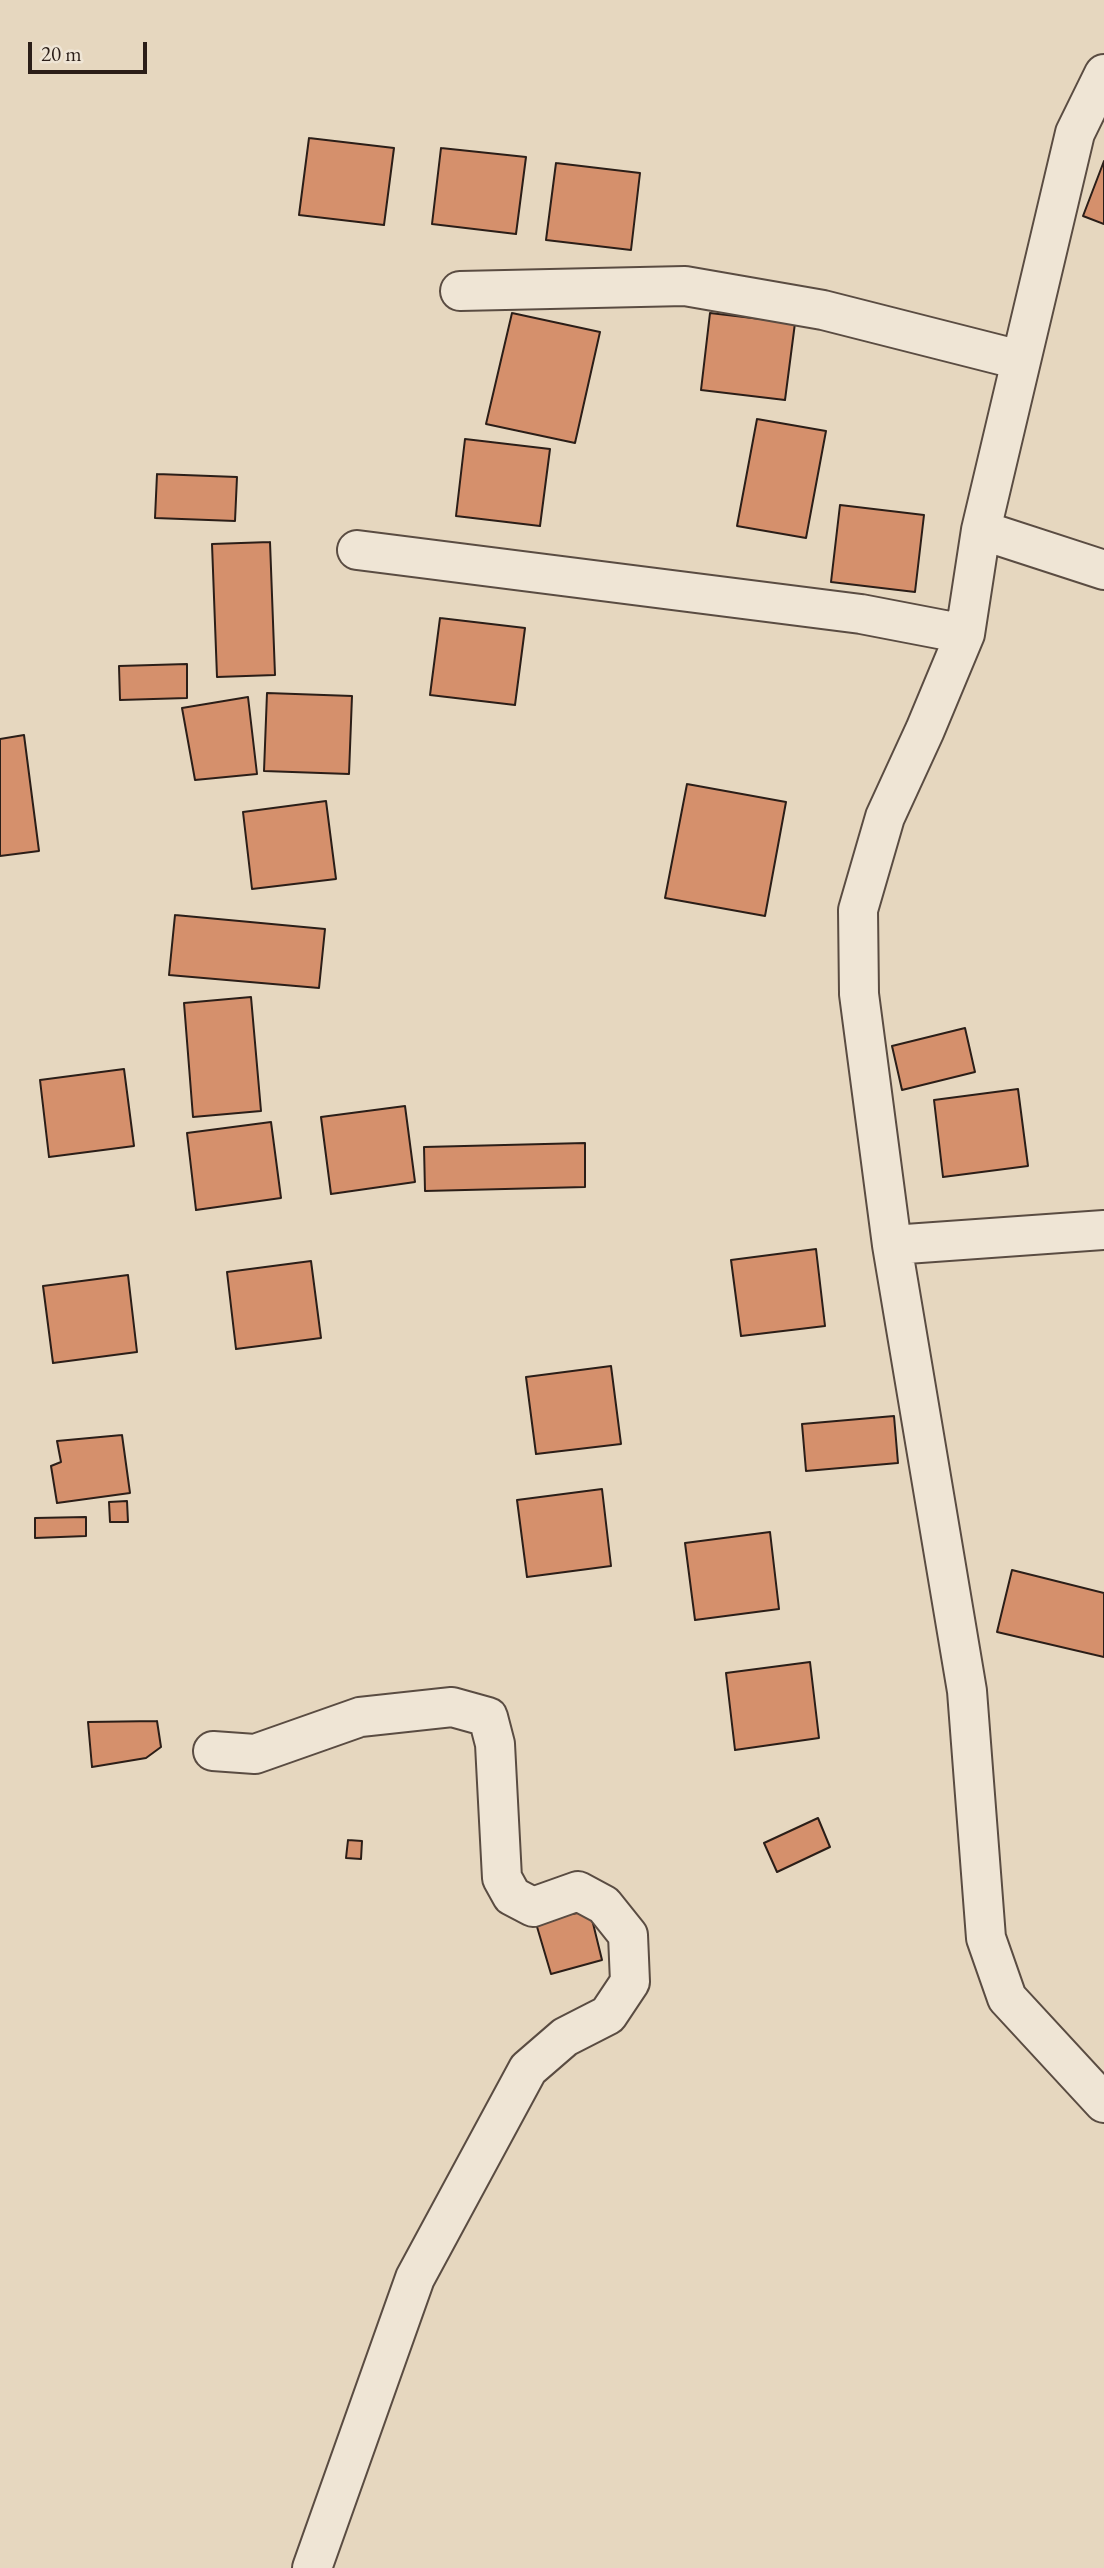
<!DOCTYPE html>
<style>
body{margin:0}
#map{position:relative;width:1104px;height:2568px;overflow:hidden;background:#e6d7bf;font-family:"EB Garamond",serif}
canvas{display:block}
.scale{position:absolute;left:28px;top:42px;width:119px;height:32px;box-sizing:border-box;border:4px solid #2b1e18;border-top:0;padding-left:9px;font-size:21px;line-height:24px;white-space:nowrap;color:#2b1e18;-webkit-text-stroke:5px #efe5d5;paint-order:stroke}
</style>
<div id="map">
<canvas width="1104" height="2568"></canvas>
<div class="scale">20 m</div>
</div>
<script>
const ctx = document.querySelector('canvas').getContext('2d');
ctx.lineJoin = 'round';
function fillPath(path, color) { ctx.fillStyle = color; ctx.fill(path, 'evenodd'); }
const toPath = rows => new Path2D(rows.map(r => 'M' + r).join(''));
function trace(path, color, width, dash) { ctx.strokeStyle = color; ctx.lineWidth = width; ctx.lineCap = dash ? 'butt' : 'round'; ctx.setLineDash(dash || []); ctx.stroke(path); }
const building = toPath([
 [309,138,394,148,384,225,299,215,309,138],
 [441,148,526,157,516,234,432,224,441,148],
 [1104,161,1104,224,1083,216,1104,161],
 [556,163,640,173,631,250,546,240,556,163],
 [512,313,600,332,575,443,486,424,512,313],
 [710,313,795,323,785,400,701,390,710,313],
 [757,419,826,431,806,538,737,526,757,419],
 [465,439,550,449,540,526,456,516,465,439],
 [157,474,237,477,235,521,155,518,157,474],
 [840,505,924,515,915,592,831,582,840,505],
 [270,542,275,675,217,677,212,544,270,542],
 [440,618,525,628,515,705,430,695,440,618],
 [187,664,187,698,120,700,119,666,187,664],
 [267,693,352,696,349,774,264,771,267,693],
 [248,697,257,774,195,780,182,708,248,697],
 [24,735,39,851,0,856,0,739,24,735],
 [687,784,786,802,765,916,665,898,687,784],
 [326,801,336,879,252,889,243,812,326,801],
 [175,915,325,929,319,988,169,975,175,915],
 [251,997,261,1111,193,1117,184,1003,251,997],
 [965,1028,975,1072,902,1090,892,1046,965,1028],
 [124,1069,134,1146,49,1157,40,1080,124,1069],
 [1018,1089,1028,1166,943,1177,934,1100,1018,1089],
 [405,1106,415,1182,331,1194,321,1117,405,1106],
 [271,1122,281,1198,196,1210,187,1133,271,1122],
 [585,1143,585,1187,425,1191,424,1147,585,1143],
 [816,1249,825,1326,741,1336,731,1260,816,1249],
 [311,1261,321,1338,236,1349,227,1272,311,1261],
 [128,1275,137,1352,53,1363,43,1286,128,1275],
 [611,1366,621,1444,536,1454,526,1377,611,1366],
 [894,1416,898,1463,806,1471,802,1424,894,1416],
 [122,1435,130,1493,57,1503,51,1466,61,1462,57,1441,122,1435],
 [602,1489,611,1566,527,1577,517,1500,602,1489],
 [127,1501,128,1522,110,1522,109,1502,127,1501],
 [86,1517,86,1536,35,1538,35,1518,86,1517],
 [770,1532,779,1609,695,1620,685,1543,770,1532],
 [1012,1570,1104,1593,1104,1657,997,1632,1012,1570],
 [810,1662,819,1738,735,1750,726,1673,810,1662],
 [157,1721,161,1747,146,1758,92,1767,88,1722,157,1721],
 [818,1818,830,1847,777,1872,764,1843,818,1818],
 [348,1840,362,1841,361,1859,346,1858,348,1840],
 [590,1911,602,1960,551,1974,535,1920,590,1911]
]);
fillPath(building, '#d5906c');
trace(building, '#2b1e18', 2);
const minor = toPath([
 [1104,74,1075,133,981,530,965,634,925,730,885,817,858,910,859,994,892,1245,967,1691,986,1938,1007,1998,1104,2103],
 [460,291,685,286,823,310,1020,360],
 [981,530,1104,570],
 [357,550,861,614,965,634],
 [892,1245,1104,1230],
 [213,1751,255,1754,360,1717,452,1707,488,1717,495,1744,502,1878,512,1896,533,1907,578,1891,604,1905,628,1935,630,1982,608,2015,565,2037,528,2069,415,2278,312,2568]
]);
trace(minor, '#5a4c42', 42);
trace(minor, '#efe5d5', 38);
</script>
